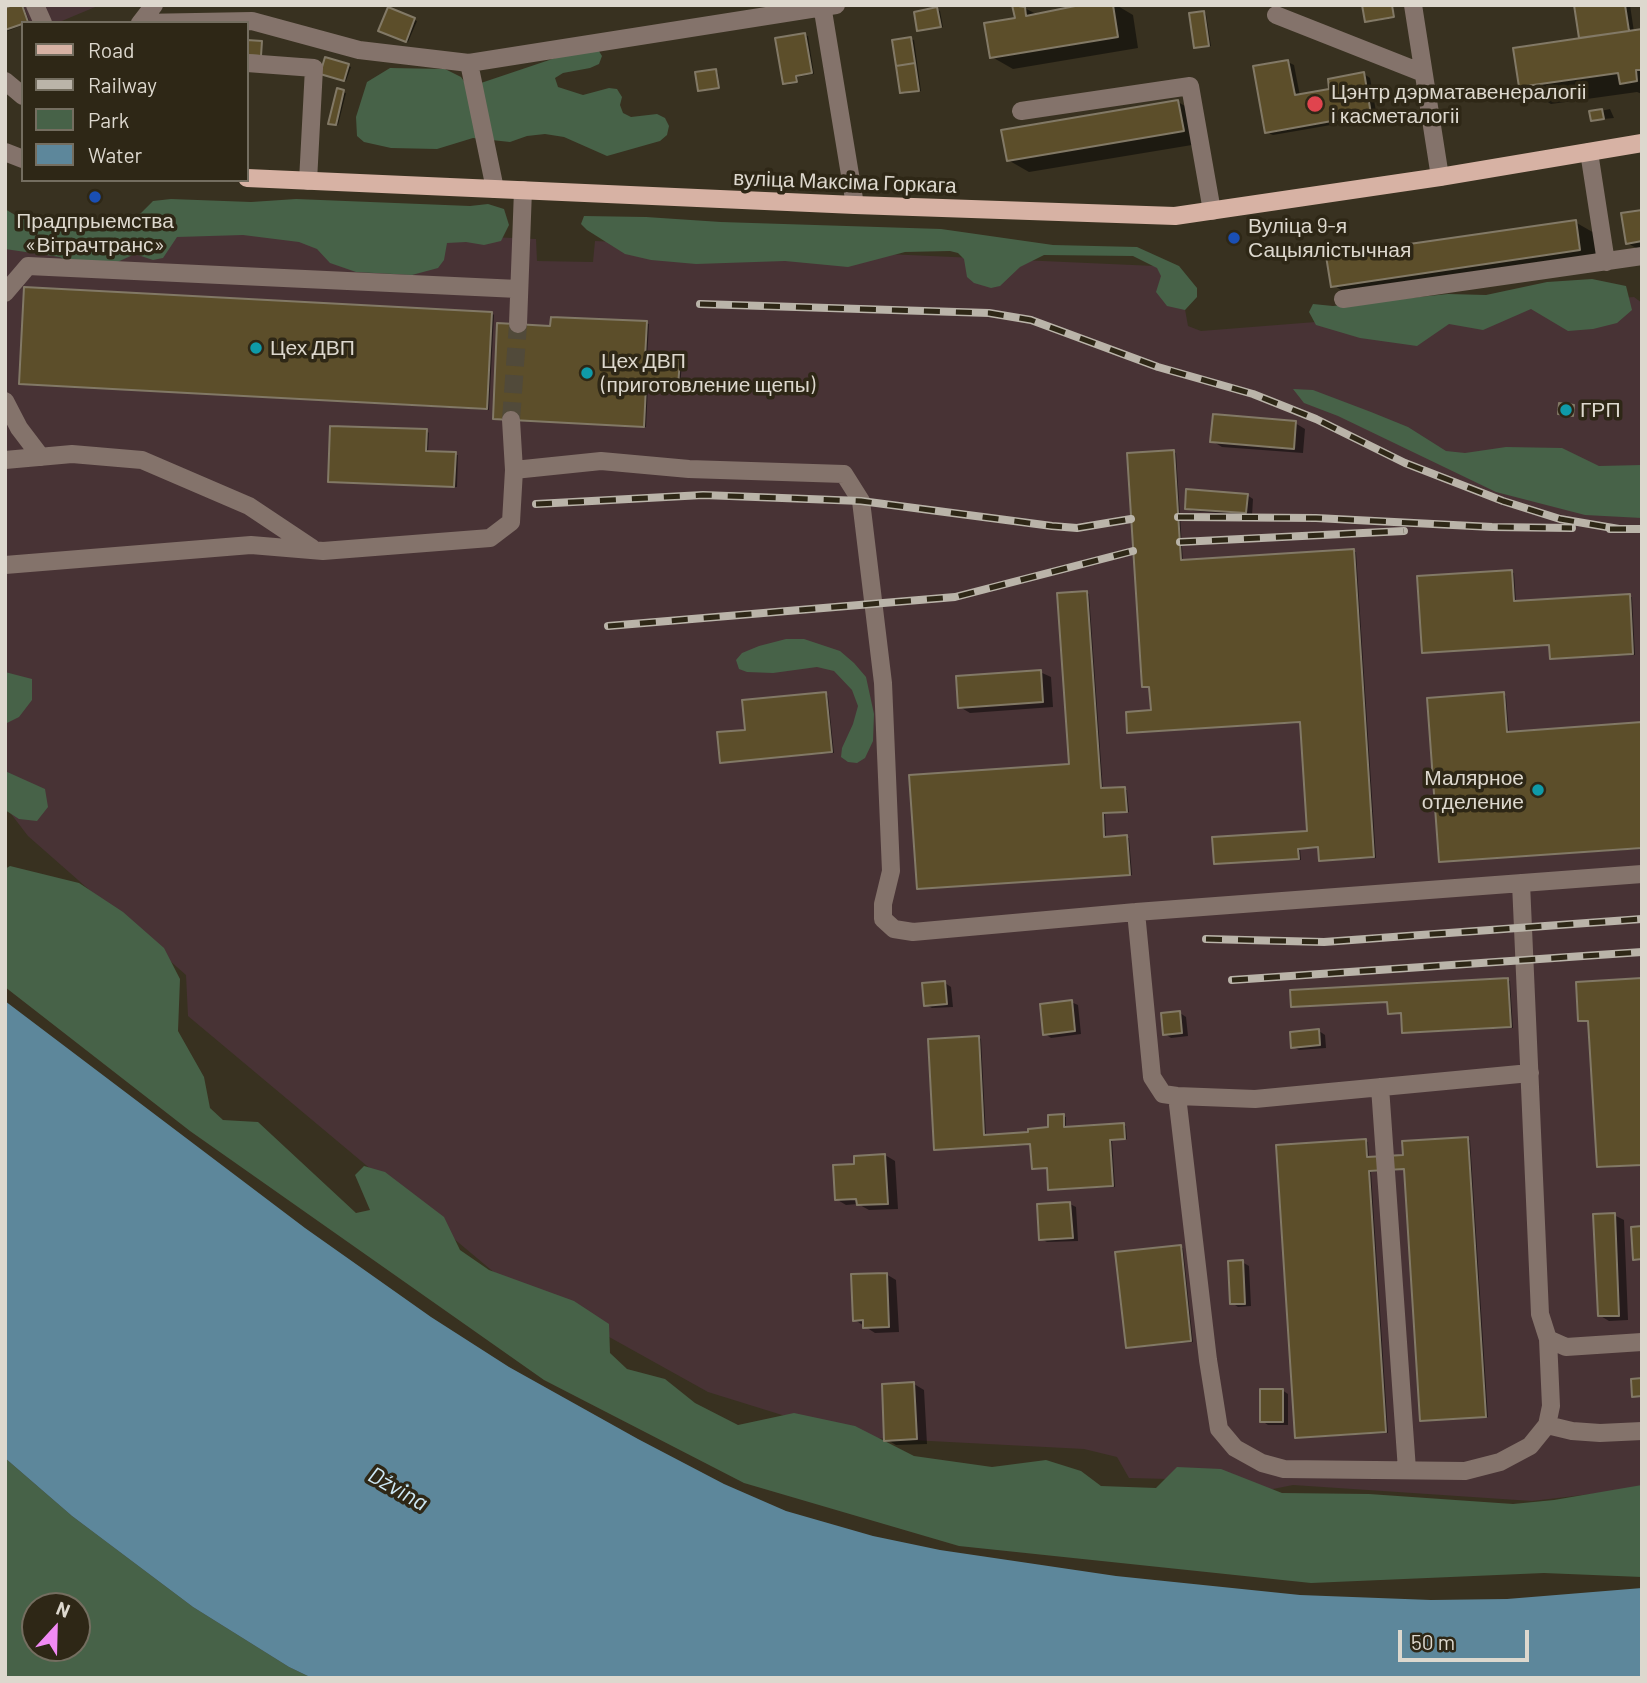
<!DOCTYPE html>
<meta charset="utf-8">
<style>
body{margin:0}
#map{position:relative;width:1647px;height:1683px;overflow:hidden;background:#383120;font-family:Barlow,sans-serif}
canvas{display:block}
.frame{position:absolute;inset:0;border:7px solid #ddd8ce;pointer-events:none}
.legend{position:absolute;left:21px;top:21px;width:228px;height:161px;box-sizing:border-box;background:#2e2716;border:2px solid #746e60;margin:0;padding:9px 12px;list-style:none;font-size:21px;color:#ddd8ce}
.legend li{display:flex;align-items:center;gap:14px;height:35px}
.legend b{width:35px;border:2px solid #746e60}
.north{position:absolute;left:21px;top:1592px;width:70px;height:70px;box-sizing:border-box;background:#2e2716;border:2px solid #746e60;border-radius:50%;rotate:22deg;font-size:19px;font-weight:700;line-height:28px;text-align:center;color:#ddd8ce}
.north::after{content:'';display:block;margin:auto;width:24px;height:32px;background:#f18af4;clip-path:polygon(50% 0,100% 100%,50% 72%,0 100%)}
.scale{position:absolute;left:1398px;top:1630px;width:131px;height:32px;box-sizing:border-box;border:4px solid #ddd8ce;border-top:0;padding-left:9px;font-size:21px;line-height:24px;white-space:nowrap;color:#ddd8ce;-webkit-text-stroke:5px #2e2716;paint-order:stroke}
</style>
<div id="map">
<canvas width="1647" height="1683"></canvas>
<div class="frame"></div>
<ul class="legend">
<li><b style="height:9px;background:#d7b2a4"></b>Road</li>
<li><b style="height:9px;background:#bab4a9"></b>Railway</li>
<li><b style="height:19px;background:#476248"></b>Park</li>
<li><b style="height:19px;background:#5d879b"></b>Water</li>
</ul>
<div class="north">N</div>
<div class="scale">50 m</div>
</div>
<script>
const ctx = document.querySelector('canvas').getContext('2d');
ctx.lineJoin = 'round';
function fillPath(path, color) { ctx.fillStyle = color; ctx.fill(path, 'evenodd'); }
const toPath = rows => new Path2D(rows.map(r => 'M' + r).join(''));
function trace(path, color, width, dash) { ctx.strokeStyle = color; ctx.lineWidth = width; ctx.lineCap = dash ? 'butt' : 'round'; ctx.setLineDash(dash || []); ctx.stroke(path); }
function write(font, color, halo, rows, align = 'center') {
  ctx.font = font + ' Barlow,sans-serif'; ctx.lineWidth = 7; ctx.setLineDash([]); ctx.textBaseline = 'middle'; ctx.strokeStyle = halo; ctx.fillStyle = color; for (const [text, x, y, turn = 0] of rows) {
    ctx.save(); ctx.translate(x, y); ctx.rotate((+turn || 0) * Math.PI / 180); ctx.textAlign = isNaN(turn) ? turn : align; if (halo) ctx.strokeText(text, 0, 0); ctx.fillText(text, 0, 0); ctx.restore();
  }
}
fillPath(toPath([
 [5,5,100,5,57,23,28,22,5,30],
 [5,216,536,239,537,261,593,262,595,241,1155,266,1179,276,1188,326,1201,331,1634,297,1642,303,1642,1488,1532,1501,1293,1485,1263,1491,1208,1480,1129,1478,1117,1457,1084,1449,853,1437,708,1392,496,1274,188,1016,186,975,28,836,5,806]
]), '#483335');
fillPath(toPath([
 [597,48,602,56,599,64,590,68,563,73,555,78,558,87,583,95,609,88,617,89,622,97,620,105,623,113,631,117,657,114,665,118,669,126,667,135,660,141,607,156,564,137,545,134,527,136,510,142,473,138,437,149,391,148,364,142,357,136,356,117,367,82,390,68,445,69,461,77,466,84,475,85,579,50],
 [171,199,251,202,296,199,470,206,488,204,504,209,509,225,501,241,484,245,466,242,447,243,444,260,438,268,412,275,356,272,330,263,317,249,299,242,243,235,177,237,163,258,153,260,135,254,102,269,84,272,60,257,5,249,5,209,20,218,46,226,71,217,123,222,140,214,153,201],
 [584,216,646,217,721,222,941,229,1053,245,1137,247,1179,266,1197,288,1197,297,1185,310,1167,306,1156,292,1161,276,1157,268,1133,256,1044,255,1020,267,1000,286,991,288,974,283,967,277,964,259,958,253,950,251,905,252,848,267,785,261,696,264,651,260,625,254,587,230,581,224],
 [1592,279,1626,286,1632,310,1617,323,1593,329,1568,331,1531,309,1483,330,1449,324,1417,346,1360,338,1316,325,1309,312,1313,304,1333,306,1448,294,1486,295,1547,282],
 [1293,389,1313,390,1371,412,1408,427,1446,451,1465,453,1506,447,1562,448,1599,466,1642,465,1642,518,1585,515,1496,492,1338,416,1304,403],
 [786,639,804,639,840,651,854,663,866,677,874,714,873,741,865,758,857,763,848,762,841,757,842,748,853,724,858,706,852,690,834,671,817,667,773,673,747,672,739,669,736,660,742,653,759,646],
 [5,672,32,679,32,700,19,717,5,724],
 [5,771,45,789,48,807,37,821,19,819,5,810],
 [10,866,79,883,123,912,164,948,180,979,178,1031,204,1077,210,1108,223,1120,258,1122,356,1213,370,1210,355,1175,364,1166,385,1172,444,1217,460,1250,489,1270,574,1301,609,1324,610,1353,627,1369,665,1379,695,1403,738,1425,794,1413,855,1426,914,1456,992,1467,1046,1460,1081,1471,1101,1486,1156,1488,1177,1467,1221,1469,1282,1493,1369,1494,1513,1504,1554,1500,1642,1485,1642,1577,1544,1573,1311,1583,959,1546,744,1483,544,1380,190,1131,5,987,5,869],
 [5,1458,72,1516,193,1607,289,1667,312,1678,5,1678],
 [35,1606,77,1606,77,1648,35,1648]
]), '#476248');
fillPath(toPath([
 [5,1001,305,1228,431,1317,509,1367,638,1439,724,1484,786,1511,873,1536,940,1550,1116,1576,1300,1595,1431,1600,1507,1599,1642,1588,1642,1678,312,1678,289,1667,193,1607,72,1516,5,1458]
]), '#5d879b');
fillPath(toPath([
 [17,5,23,5,30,23,23,23,23,25,5,32,5,10],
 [1019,5,1038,15,1082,5,1116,5,1133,15,1138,48,1013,69,992,57,1017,19,1014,6],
 [1364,5,1393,5,1395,18,1369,22,1367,21],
 [1575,5,1630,5,1634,32,1642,31,1642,94,1637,92,1551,104,1521,86,1584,39,1580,37],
 [389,9,417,21,408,42,381,30],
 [937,9,940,11,943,27,919,30],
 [1204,12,1206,14,1211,46,1198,48,1196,47],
 [805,35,808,36,814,74,798,77,798,83,787,85,784,83],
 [911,39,914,40,921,91,904,94,902,92],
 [1288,62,1294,65,1300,96,1331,90,1364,74,1370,78,1377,117,1273,135,1266,132],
 [348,66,351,67,346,81,324,75],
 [715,70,718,72,720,89,699,90],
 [338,91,346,93,338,125,333,124],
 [1178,102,1199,114,1204,143,1029,172,1008,160],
 [1610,109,1614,118,1592,120,1591,113],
 [1642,212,1642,251,1627,243],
 [1575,222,1596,234,1600,262,1353,297,1333,285],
 [492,313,494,315,489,410,21,383],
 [646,323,649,324,647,360,682,363,680,387,648,386,646,427,495,418],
 [1295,423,1305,429,1303,453,1222,447,1212,441],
 [427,431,429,433,428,453,458,455,457,487,330,481],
 [1174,452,1176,453,1183,562,1356,552,1376,858,1323,861,1321,860,1320,848,1300,849,1301,860,1216,863,1309,833,1302,723,1129,732,1153,712,1151,687,1144,686],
 [1247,495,1253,499,1252,516,1193,511,1187,508],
 [1512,572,1514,573,1516,602,1632,597,1635,655,1555,659,1552,658,1551,646,1424,652],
 [1087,593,1089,594,1103,790,1127,790,1129,812,1105,814,1106,838,1129,838,1132,875,921,889,919,888,1070,766],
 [1040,672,1051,677,1053,707,970,713,960,707],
 [826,694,828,696,834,753,721,762,747,731],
 [1503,694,1506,696,1509,734,1642,724,1642,849,1441,861],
 [1507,979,1510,981,1513,1028,1406,1033,1403,1032,1402,1014,1390,1013,1389,1002,1293,1006],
 [1642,980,1642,1165,1601,1168,1599,1166,1589,1021,1580,1020],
 [945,983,951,987,953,1007,932,1008,926,1005],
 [1071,1002,1078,1005,1081,1034,1051,1038,1045,1034],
 [1180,1013,1186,1017,1188,1036,1171,1038,1165,1034],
 [1319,1031,1325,1035,1326,1048,1299,1050,1293,1047],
 [978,1037,981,1039,986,1136,1030,1134,1050,1129,1063,1116,1066,1117,1066,1128,1124,1125,1126,1126,1127,1139,1112,1140,1115,1187,1052,1190,1050,1189,1049,1169,1033,1168,1032,1145,936,1149],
 [1467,1139,1470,1140,1488,1417,1422,1420,1405,1169,1371,1172,1388,1433,1300,1438,1297,1437,1366,1141,1368,1142,1369,1159,1405,1156],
 [885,1155,895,1161,898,1209,869,1210,858,1204,846,1205,836,1199,856,1166],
 [1070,1204,1076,1207,1078,1241,1047,1242,1041,1239],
 [1614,1215,1624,1220,1628,1320,1609,1321,1599,1315],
 [1180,1247,1183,1248,1193,1342,1130,1348,1127,1347],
 [1242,1262,1249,1266,1251,1306,1238,1307,1232,1303],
 [886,1274,896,1280,899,1332,875,1333,855,1320],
 [914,1384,924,1390,927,1444,896,1445,886,1439],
 [1282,1390,1288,1394,1288,1425,1268,1425,1262,1421]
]), '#0007');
const building = toPath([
 [12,5,22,5,28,22,5,30,5,8,12,5],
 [1012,5,1025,7,1026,16,1080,5,1113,5,1118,37,990,58,984,23,1015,18,1012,5],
 [1362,5,1392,5,1394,17,1365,22,1362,5],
 [1574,5,1625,5,1629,31,1579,38,1574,5],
 [388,7,415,18,406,42,378,31,388,7],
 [937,7,941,27,917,31,914,12,937,7],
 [1204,11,1209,46,1194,48,1189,13,1204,11],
 [1642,29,1642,70,1636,70,1637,81,1620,84,1618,73,1519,87,1513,48,1642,29],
 [805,33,812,73,796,76,797,82,783,84,775,38,805,33],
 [911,37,915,63,896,66,892,40,911,37],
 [247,40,262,41,261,56,247,55,247,40],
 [325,57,349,64,344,81,320,74,325,57],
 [1288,60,1295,95,1329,89,1328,79,1364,72,1371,114,1265,133,1253,66,1288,60],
 [915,63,919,91,900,93,896,66,915,63],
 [716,69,719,88,698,91,695,72,716,69],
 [337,88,344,90,336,125,328,124,337,88],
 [1178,100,1184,131,1007,161,1001,130,1178,100],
 [1602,109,1604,119,1591,121,1589,111,1602,109],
 [1642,210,1642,241,1626,244,1621,213,1642,210],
 [1576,220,1580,250,1331,287,1326,256,1576,220],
 [24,287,492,312,487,409,19,384,24,287],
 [551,317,647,321,645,358,680,359,678,387,646,386,644,427,493,419,497,323,550,326,551,317],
 [1559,403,1574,405,1573,416,1558,414,1559,403],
 [1213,414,1296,421,1294,449,1210,442,1213,414],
 [330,426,427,429,426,451,456,452,454,487,328,482,330,426],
 [1174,450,1181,560,1354,549,1374,857,1319,861,1318,847,1298,849,1299,859,1214,864,1212,837,1307,831,1300,722,1127,733,1126,712,1151,710,1149,687,1142,687,1127,453,1174,450],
 [1186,489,1248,494,1246,513,1185,509,1186,489],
 [1512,570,1514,601,1630,594,1633,654,1550,659,1549,645,1422,653,1417,576,1512,570],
 [1087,591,1101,788,1125,787,1127,812,1103,813,1104,837,1127,835,1130,875,917,889,909,775,1069,764,1057,593,1087,591],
 [1041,670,1043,702,958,708,956,676,1041,670],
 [826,692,832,752,720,763,717,732,745,730,742,700,826,692],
 [1504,692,1507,732,1642,722,1642,848,1439,862,1427,698,1504,692],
 [1508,978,1511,1027,1402,1033,1401,1013,1388,1014,1387,1002,1291,1007,1290,990,1508,978],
 [1642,978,1642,1165,1597,1167,1588,1021,1578,1021,1576,982,1642,978],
 [945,981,947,1004,924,1006,922,983,945,981],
 [1072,1000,1075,1031,1043,1035,1040,1004,1072,1000],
 [1180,1011,1182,1033,1163,1035,1161,1013,1180,1011],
 [1319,1029,1320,1045,1291,1048,1290,1032,1319,1029],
 [979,1036,984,1135,1028,1132,1028,1129,1048,1127,1048,1115,1064,1114,1064,1127,1124,1123,1125,1139,1110,1140,1113,1186,1048,1190,1047,1168,1032,1169,1030,1144,934,1150,928,1039,979,1036],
 [1468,1137,1486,1417,1420,1421,1404,1169,1369,1171,1386,1432,1295,1438,1276,1145,1366,1139,1367,1157,1403,1155,1402,1141,1468,1137],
 [885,1154,888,1204,857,1205,856,1199,835,1200,833,1165,854,1164,854,1156,885,1154],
 [1070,1202,1073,1238,1039,1240,1037,1204,1070,1202],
 [1615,1213,1619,1316,1598,1316,1593,1214,1615,1213],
 [1642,1226,1642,1259,1633,1260,1631,1227,1642,1226],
 [1181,1245,1191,1341,1126,1348,1115,1252,1181,1245],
 [1243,1260,1245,1304,1230,1304,1228,1261,1243,1260],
 [887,1273,889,1327,863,1328,863,1320,853,1321,851,1274,887,1273],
 [1642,1378,1642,1396,1632,1397,1631,1379,1642,1378],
 [914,1382,917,1439,884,1441,882,1384,914,1382],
 [1260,1389,1283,1389,1283,1422,1260,1422,1260,1389]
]);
fillPath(building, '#5c4e2a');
trace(building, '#827966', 2);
trace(toPath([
 [511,420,518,324]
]), '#514a3a', 18, [18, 9]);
trace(toPath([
 [35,5,43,23],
 [822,5,855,205],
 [1413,5,1440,177],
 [1276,15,1423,73],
 [141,22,154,5],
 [140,23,252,21,359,50,469,63,836,5],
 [247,63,314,68,308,181],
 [469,63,495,189],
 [5,81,23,96],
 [1021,111,1190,86,1212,211],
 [5,152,23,159],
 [1589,152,1606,262],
 [5,293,28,266,518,289],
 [1343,299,1642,256],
 [518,324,523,190],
 [5,401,19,428,41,457],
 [511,420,514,470,601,461,689,469,844,474,861,501,883,683,891,871,883,904,883,919,894,929,913,932,1136,912,1642,874],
 [5,460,72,454,142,460,249,506,312,548],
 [5,565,251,545,323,551,490,538,511,522,514,470],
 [1521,883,1540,1314,1548,1339,1566,1347,1642,1342],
 [1136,912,1152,1077,1163,1094,1177,1096,1255,1099,1530,1073],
 [1380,1087,1407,1470],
 [1177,1096,1208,1360,1219,1429,1235,1448,1262,1463,1284,1469,1465,1471,1500,1462,1530,1446,1547,1425,1551,1406,1548,1339],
 [1547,1425,1572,1431,1600,1433,1642,1431]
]), '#84736b', 18);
trace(toPath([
 [247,178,855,205,1175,216,1440,177,1642,143]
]), '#d7b2a4', 18);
const rail = toPath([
 [700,304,989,313,1031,320,1158,367,1253,394,1316,419,1405,463,1503,501,1560,519,1619,529],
 [536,504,703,495,861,501,1052,526,1077,528,1131,519],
 [1178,517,1316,518,1492,527,1572,528],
 [1610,529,1642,529],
 [1180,542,1404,531],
 [608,626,955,597,1133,551],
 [1206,939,1324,942,1642,919],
 [1232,980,1642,952]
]);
trace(rail, '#bab4a9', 8);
trace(rail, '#2e2716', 5, [16]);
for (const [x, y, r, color] of [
 [1315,104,9,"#e0444e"],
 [95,197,7,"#1a4fb4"],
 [1234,238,7,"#1a4fb4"],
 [256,348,7,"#0f9aa8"],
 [587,373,7,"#0f9aa8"],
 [1566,410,7,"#0f9aa8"],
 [1538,790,7,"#0f9aa8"]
]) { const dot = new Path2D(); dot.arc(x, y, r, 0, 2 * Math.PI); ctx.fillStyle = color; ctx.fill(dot); trace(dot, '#2e2716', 2.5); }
write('21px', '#ddd8ce', '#2e2716', [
 ["Цэнтр дэрматавенералогіі",1331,92],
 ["і касметалогіі",1331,116],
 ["Прадпрыемства",95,221,"center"],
 ["«Вітрачтранс»",95,245,"center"],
 ["Вуліца 9-я",1248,226],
 ["Сацыялістычная",1248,250],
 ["Цех ДВП",270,348],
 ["Цех ДВП",601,361],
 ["(приготовление щепы)",601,385],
 ["ГРП",1580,410],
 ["Малярное",1524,778,"right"],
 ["отделение",1524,802,"right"]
], 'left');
write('21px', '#ddd8ce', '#2e2716', [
 ["вуліца Максіма Горкага",845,182,2]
]);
write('italic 23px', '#cee9f6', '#2e2716', [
 ["Dźvina",398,1489,30]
]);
</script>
